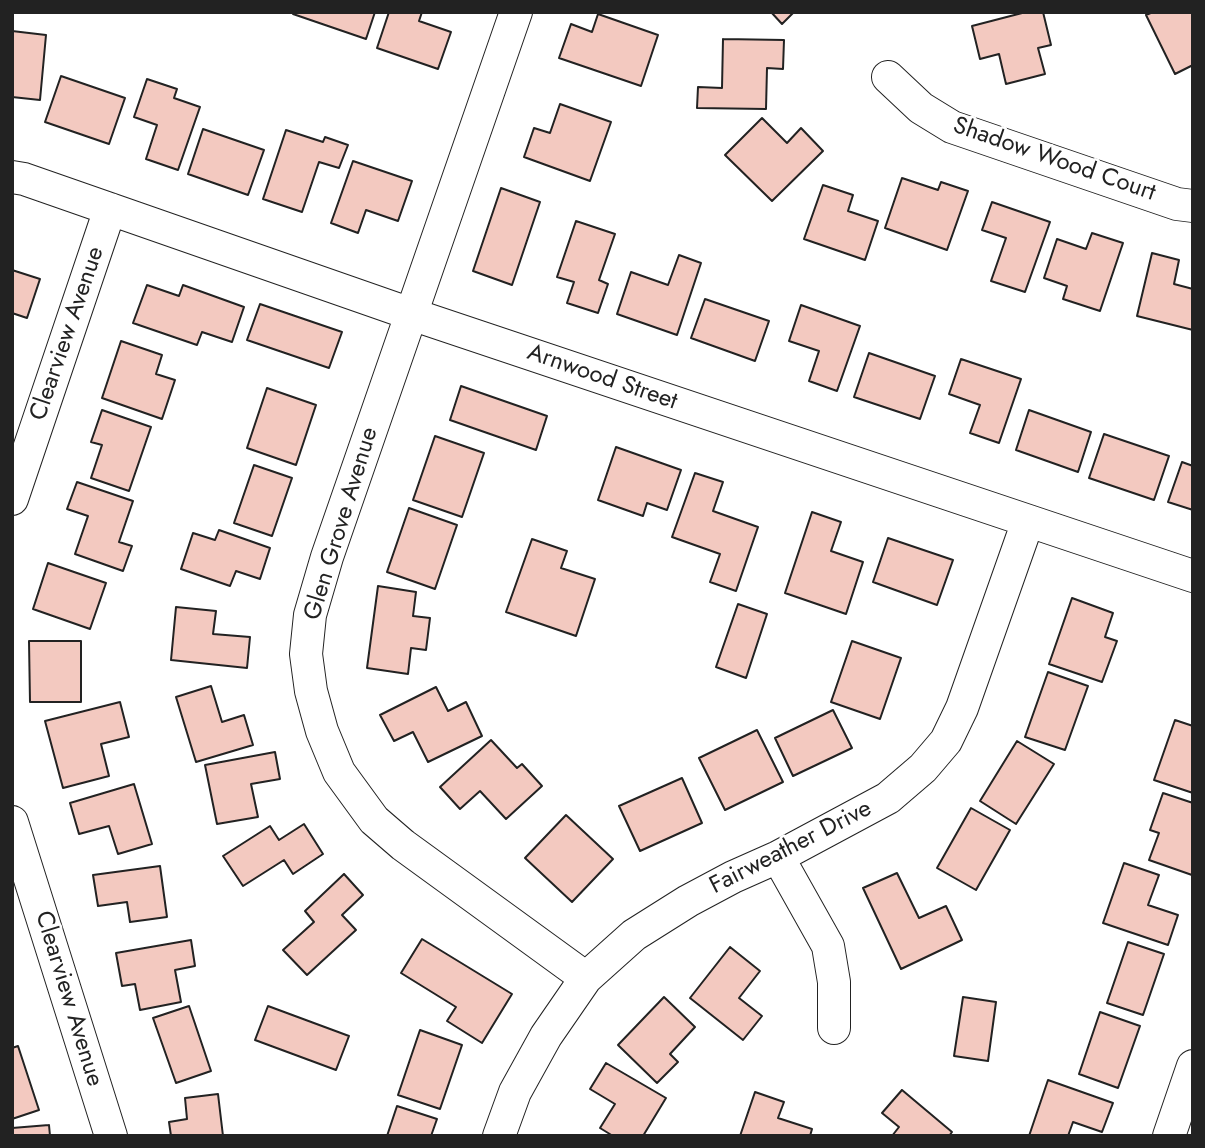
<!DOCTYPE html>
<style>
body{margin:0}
#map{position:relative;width:1205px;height:1148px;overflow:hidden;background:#fff;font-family:Jost,sans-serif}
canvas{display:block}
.frame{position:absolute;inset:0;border:14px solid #222;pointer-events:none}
</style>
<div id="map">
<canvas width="1205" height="1148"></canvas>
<div class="frame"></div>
</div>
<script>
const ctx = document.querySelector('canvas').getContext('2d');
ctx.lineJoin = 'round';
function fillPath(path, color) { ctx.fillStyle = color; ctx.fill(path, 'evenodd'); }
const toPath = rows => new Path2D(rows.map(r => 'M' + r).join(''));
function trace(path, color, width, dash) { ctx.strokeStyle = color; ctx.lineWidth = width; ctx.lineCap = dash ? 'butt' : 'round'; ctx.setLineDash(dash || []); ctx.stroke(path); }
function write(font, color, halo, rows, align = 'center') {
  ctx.font = font + ' Jost,sans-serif'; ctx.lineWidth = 5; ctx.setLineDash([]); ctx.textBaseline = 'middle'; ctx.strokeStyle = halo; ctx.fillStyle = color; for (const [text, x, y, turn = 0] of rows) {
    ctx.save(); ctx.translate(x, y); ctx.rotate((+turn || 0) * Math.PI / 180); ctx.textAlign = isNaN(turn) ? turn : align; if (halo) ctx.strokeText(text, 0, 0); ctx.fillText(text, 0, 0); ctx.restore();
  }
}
const building = toPath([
 [293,12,375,12,366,39,293,14,293,12],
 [389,12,422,12,419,21,451,32,438,69,377,48,389,12],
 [771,12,794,12,782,24,771,12],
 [1026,12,1043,12,1051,45,1038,48,1045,74,1006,84,999,54,980,59,972,26,1026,12],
 [1153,12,1193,12,1193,65,1175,74,1146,15,1153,12],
 [598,14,658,35,641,86,559,58,571,24,592,32,598,14],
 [12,31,46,35,40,100,12,97,12,31],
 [723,39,784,40,783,69,767,68,766,109,697,108,698,87,722,88,723,39],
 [61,76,125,98,109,144,45,122,61,76],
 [147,79,177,89,174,98,200,107,178,170,146,159,157,125,134,117,147,79],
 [560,104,611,122,590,181,524,157,534,128,550,133,560,104],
 [762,118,787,143,801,128,823,151,772,201,725,155,762,118],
 [203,129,264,150,248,195,188,174,203,129],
 [286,130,323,142,325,137,348,145,339,168,319,162,302,212,263,199,286,130],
 [353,161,412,181,398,221,366,210,358,233,331,223,353,161],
 [902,178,938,190,941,182,968,191,947,250,885,228,902,178],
 [823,185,853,195,848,211,878,221,865,260,804,239,823,185],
 [501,188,540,202,512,285,473,271,501,188],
 [992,202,1050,222,1025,292,991,281,1006,238,982,230,992,202],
 [576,221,615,234,599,280,608,284,598,313,567,303,574,282,557,277,576,221],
 [1092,233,1123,243,1100,311,1063,299,1067,286,1044,278,1057,239,1086,249,1092,233],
 [1152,253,1179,260,1174,284,1193,289,1193,330,1137,316,1152,253],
 [679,255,701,263,677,335,617,314,631,272,668,285,679,255],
 [12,270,40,279,27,318,12,313,12,270],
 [147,285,179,296,183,285,244,307,232,342,202,332,197,345,133,323,147,285],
 [705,299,769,321,755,361,691,338,705,299],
 [260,304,342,332,329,368,247,340,260,304],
 [801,305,860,326,837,391,809,381,819,351,789,341,801,305],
 [121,341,162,355,156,374,175,380,162,419,102,398,121,341],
 [869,353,935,376,920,419,854,397,869,353],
 [961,359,1021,379,999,443,970,433,980,405,949,394,961,359],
 [461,386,547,416,536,450,450,420,461,386],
 [267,388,316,405,296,465,247,448,267,388],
 [102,410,151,427,129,491,91,478,102,445,91,442,102,410],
 [1029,410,1091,432,1078,472,1016,450,1029,410],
 [1104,434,1169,456,1154,500,1089,478,1104,434],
 [435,436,484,453,462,517,413,500,435,436],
 [616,447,681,470,667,510,647,503,643,516,598,500,616,447],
 [1182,462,1193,466,1193,510,1168,502,1182,462],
 [254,465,292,478,272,536,234,523,254,465],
 [695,473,723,482,713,511,758,527,736,591,710,582,720,554,672,537,695,473],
 [77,482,133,501,119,542,132,546,123,571,75,554,88,516,67,509,77,482],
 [409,508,457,525,435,589,387,572,409,508],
 [812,512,841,522,831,551,863,562,846,614,785,593,812,512],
 [219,530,270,548,260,579,236,571,230,586,181,569,193,533,215,540,219,530],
 [888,538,953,560,937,605,873,582,888,538],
 [532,539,567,551,561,568,595,579,576,636,506,612,532,539],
 [48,563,106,583,90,629,33,609,48,563],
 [378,586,416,592,413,616,430,618,426,650,411,648,408,674,367,668,378,586],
 [1072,598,1113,613,1105,637,1117,641,1102,682,1049,664,1072,598],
 [738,604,767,614,746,678,716,667,738,604],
 [176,607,216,611,213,634,250,637,247,668,171,660,176,607],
 [29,641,81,641,81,702,30,702,29,641],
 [852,641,901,658,880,719,831,702,852,641],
 [1048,672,1088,686,1065,750,1025,737,1048,672],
 [211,686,222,722,244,715,253,745,196,762,176,697,211,686],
 [436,687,448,711,466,702,482,736,428,762,413,732,394,741,380,715,436,687],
 [120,702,129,737,101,744,109,776,63,788,45,721,120,702],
 [833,710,852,748,793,776,775,738,833,710],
 [1175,720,1193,726,1193,793,1154,780,1175,720],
 [757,730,783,782,725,810,699,758,757,730],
 [491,740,517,768,522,764,542,786,506,819,480,791,460,809,440,787,491,740],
 [1017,741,1054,764,1016,824,980,801,1017,741],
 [275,752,280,779,251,784,258,817,217,824,205,765,275,752],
 [682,778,702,823,640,851,619,806,682,778],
 [134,784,152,844,118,854,109,826,79,834,70,803,134,784],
 [1163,793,1193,803,1192,875,1149,860,1159,833,1150,830,1163,793],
 [971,808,1010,830,976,890,937,868,971,808],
 [566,815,613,859,572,902,525,858,566,815],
 [304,824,323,854,293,874,284,860,243,886,223,856,270,826,279,840,304,824],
 [1124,863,1159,875,1148,905,1178,915,1168,945,1103,923,1124,863],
 [160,866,167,917,130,922,127,902,98,906,93,875,160,866],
 [897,873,919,918,946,906,962,940,901,969,863,888,897,873],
 [344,874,363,895,342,915,356,930,307,975,283,950,314,922,305,911,344,874],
 [422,939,512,994,482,1043,447,1021,456,1007,401,973,422,939],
 [191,940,195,966,175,970,181,1002,140,1010,135,984,122,986,116,953,191,940],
 [1128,942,1164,954,1143,1015,1107,1003,1128,942],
 [730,947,760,971,739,998,762,1016,743,1040,690,998,730,947],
 [664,997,695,1027,670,1054,678,1062,657,1083,618,1045,664,997],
 [963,997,996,1002,988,1061,954,1056,963,997],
 [189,1006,211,1071,176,1083,153,1018,189,1006],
 [268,1006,349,1036,336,1070,255,1040,268,1006],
 [1100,1012,1140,1026,1118,1088,1079,1074,1100,1012],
 [420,1030,462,1045,440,1109,398,1095,420,1030],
 [18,1046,39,1110,12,1119,12,1048,18,1046],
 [606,1063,666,1098,643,1136,613,1136,600,1128,615,1104,590,1089,606,1063],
 [1048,1080,1113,1103,1102,1132,1073,1122,1068,1136,1029,1136,1048,1080],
 [902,1090,952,1132,949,1136,892,1136,899,1127,882,1113,902,1090],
 [755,1092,784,1102,778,1118,812,1129,810,1136,740,1136,755,1092],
 [218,1094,223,1136,171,1136,169,1122,187,1119,185,1098,218,1094],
 [397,1106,437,1119,431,1136,387,1136,397,1106],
 [49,1125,50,1136,12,1136,12,1128,49,1125]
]);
fillPath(building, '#f3c9c0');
trace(building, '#222', 2);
const minor = toPath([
 [516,12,327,557,310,615,306,654,311,691,322,731,339,772,374,820,403,845,586,978],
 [888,77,921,108,952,127,1177,204,1193,206],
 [12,177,24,179,411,314,1193,576],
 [12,499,110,209],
 [12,822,111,1136],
 [778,857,828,946,834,982,834,1028],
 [499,1136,515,1092,546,1036,586,978,634,935,688,901,733,877,778,857,888,798,923,768,946,741,962,708,1028,521],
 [1169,1136,1193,1066]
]);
trace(minor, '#222', 34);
trace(minor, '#fff', 32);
write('24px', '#222', '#fff', [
 ["Shadow Wood Court",1054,160,19],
 ["Clearview Avenue",68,334,-71],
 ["Arnwood Street",602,378,19],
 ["Glen Grove Avenue",342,524,-73],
 ["Fairweather Drive",791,848,-27],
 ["Clearview Avenue",68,999,73]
]);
</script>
